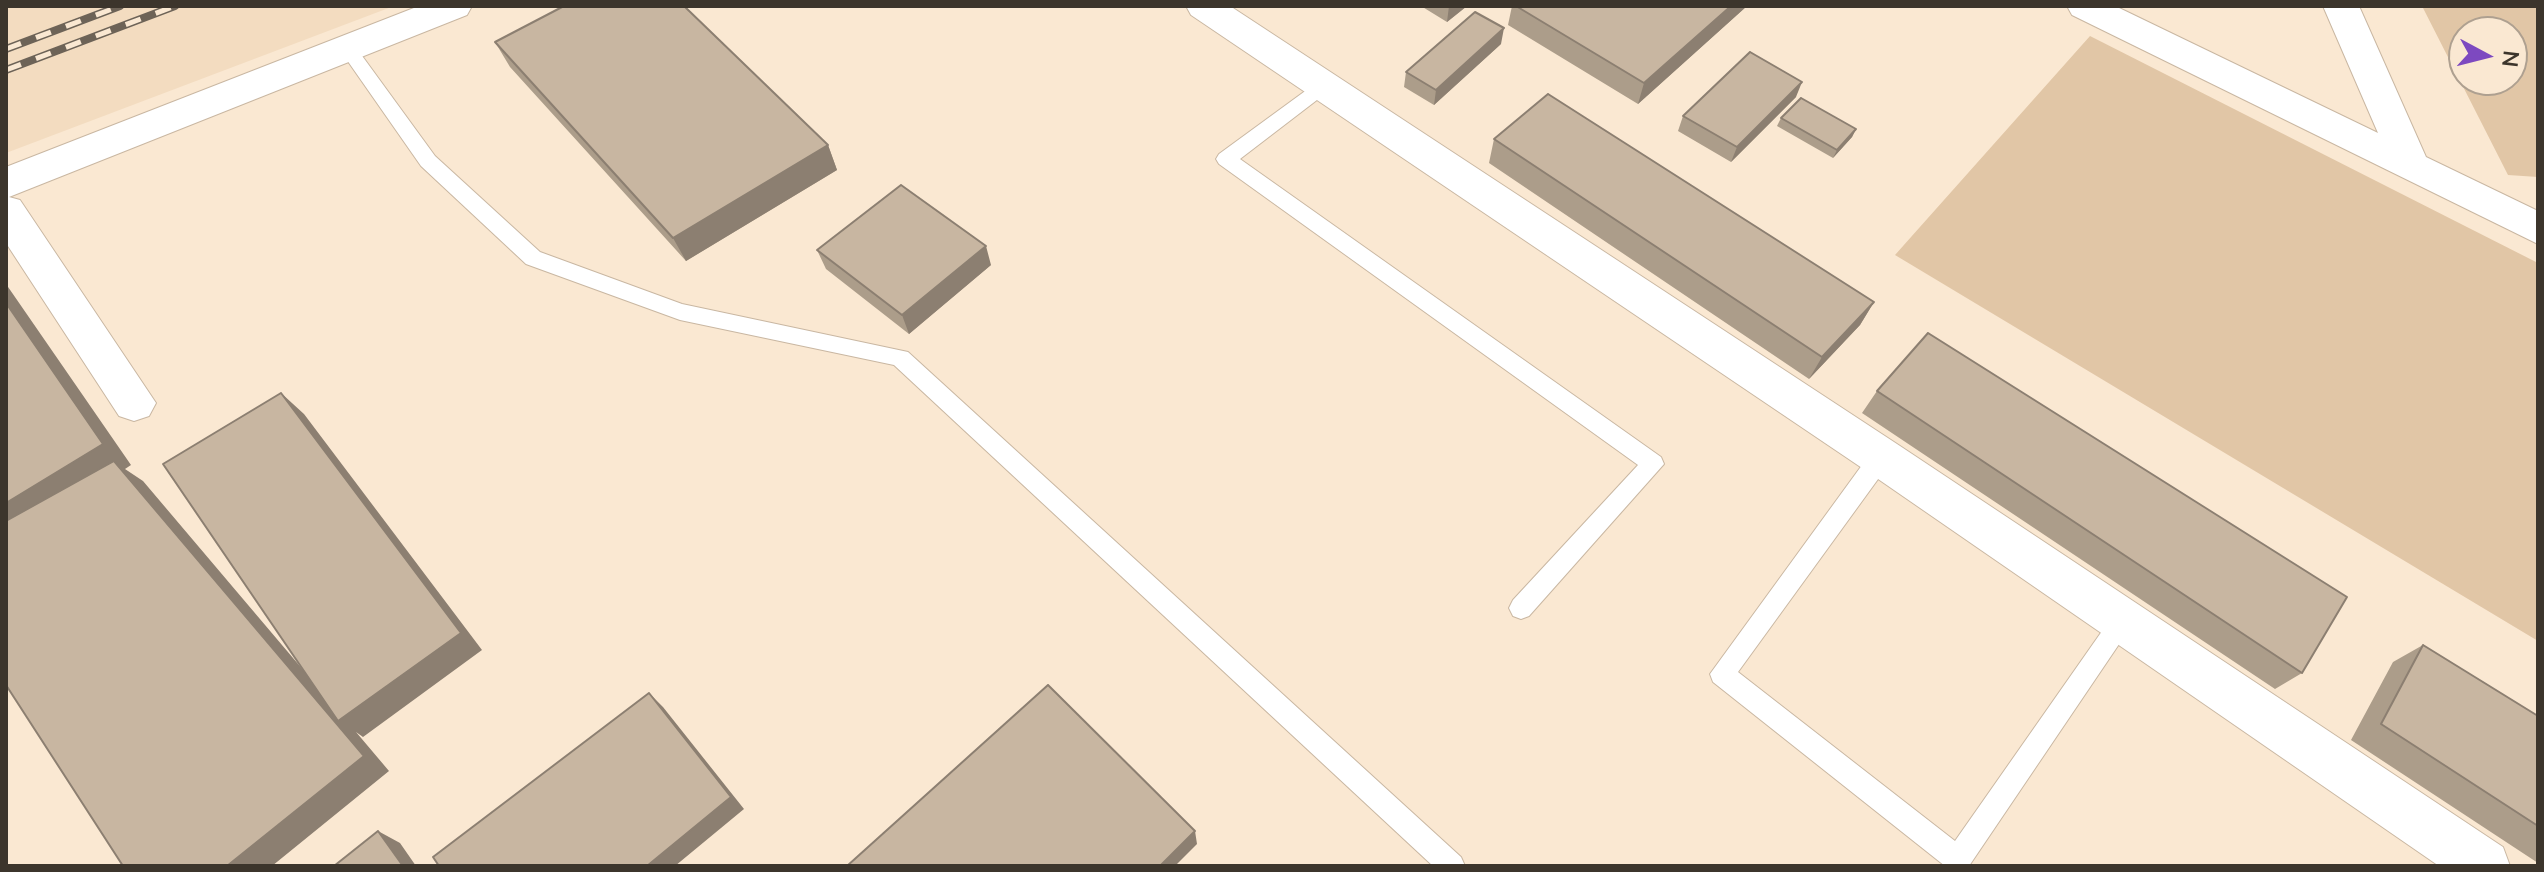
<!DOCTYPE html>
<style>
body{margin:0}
#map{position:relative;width:2544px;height:872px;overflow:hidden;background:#fae8d2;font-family:"Nunito Sans",sans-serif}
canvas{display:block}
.frame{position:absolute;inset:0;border:8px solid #3c352c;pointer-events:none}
.north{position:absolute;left:2448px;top:16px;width:80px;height:80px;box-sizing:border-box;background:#fae8d2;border:2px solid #aea090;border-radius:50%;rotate:97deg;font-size:22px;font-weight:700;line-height:32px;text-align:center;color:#3c352c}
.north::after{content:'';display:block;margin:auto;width:28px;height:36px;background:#7d49c0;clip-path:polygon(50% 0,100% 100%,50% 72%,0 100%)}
</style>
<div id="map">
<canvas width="2544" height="872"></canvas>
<div class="frame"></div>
<div class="north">N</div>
</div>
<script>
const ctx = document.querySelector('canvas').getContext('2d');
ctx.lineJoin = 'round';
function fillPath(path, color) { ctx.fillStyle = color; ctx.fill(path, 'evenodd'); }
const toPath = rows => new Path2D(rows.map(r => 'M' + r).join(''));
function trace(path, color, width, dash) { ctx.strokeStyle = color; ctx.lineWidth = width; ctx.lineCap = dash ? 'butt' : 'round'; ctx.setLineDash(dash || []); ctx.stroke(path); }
fillPath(toPath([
 [6,6,394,6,6,153]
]), '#f3dcc0');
fillPath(toPath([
 [2422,6,2538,6,2538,177,2508,175],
 [2464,32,2512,32,2512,80,2464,80],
 [2090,36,2538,263,2538,641,1895,255]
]), '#e1c6a6');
const service = toPath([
 [346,40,352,42,435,156,540,252,682,304,908,352,1461,857,1465,866,1433,866,894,365,680,320,526,264,421,166,340,50,337,46,340,42,346,40],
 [1323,78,1332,85,1330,90,1240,159,1661,457,1664,464,1529,616,1521,619,1513,616,1509,608,1513,600,1638,465,1219,164,1216,159,1219,154,1323,78],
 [1881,447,1889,450,1892,457,1889,464,1738,672,1955,841,2114,614,2122,611,2130,614,2134,622,1969,866,1945,866,1713,682,1710,674,1873,450,1881,447]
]);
const minor = toPath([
 [419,6,472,6,467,15,9,197,20,200,156,403,149,416,134,421,119,416,6,243,6,167,419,6],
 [1186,6,1230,6,1897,444,2503,847,2510,866,2439,866,1865,470,1191,15,1186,6],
 [2067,6,2115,6,2378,133,2323,6,2359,6,2426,157,2538,211,2538,244,2072,15,2067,6]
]);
trace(service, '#c9b7a2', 2);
trace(minor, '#c9b7a2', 2);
fillPath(service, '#fff');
fillPath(minor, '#fff');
const rail = toPath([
 [6,49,120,6],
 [6,70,175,6]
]);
trace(rail, '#6d6357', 8);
trace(rail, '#fae8d2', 5, [16]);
fillPath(toPath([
 [1421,6,1467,6,1447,22],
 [1512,6,1747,6,1638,104,1508,25],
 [495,42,828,145,837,170,686,261,510,67],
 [1501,44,1434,105,1404,87,1406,72],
 [1796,97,1731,162,1678,131,1683,116],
 [1781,118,1856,129,1852,137,1833,158,1777,126],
 [1494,139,1874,302,1860,325,1809,379,1489,163],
 [817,250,991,265,909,334,826,269],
 [1877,391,2302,673,2275,689,1862,413],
 [2423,645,2538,716,2538,863,2351,740,2393,662]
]), '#ac9d8a');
fillPath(toPath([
 [1449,6,1467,6,1447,22],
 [1731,6,1747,6,1638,104,1644,83],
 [1504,28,1501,44,1434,105,1436,90],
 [1802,82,1796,97,1731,162,1737,147],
 [1856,129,1852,137,1833,158,1837,150],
 [828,145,837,170,686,261,673,238],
 [986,246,991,265,909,334,902,315],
 [6,284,131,465,125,469,143,481,343,717,281,393,304,414,482,650,363,737,356,732,389,771,272,866,227,866,6,527],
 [1874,302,1860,325,1809,379,1822,357],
 [649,693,663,707,744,809,675,866,647,866],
 [378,831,400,843,416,866,403,866],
 [1195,831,1197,844,1175,866,1160,866]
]), '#8c7f71');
const building = toPath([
 [564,6,684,6,828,145,673,238,495,42,564,6],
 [1516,6,1731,6,1644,83,1516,6],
 [1475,12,1504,28,1436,90,1406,72,1475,12],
 [1750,52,1802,82,1737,147,1683,116,1750,52],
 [1548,94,1874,302,1822,357,1494,139,1548,94],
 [1801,98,1856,129,1837,150,1781,118,1801,98],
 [901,185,986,246,902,315,817,250,901,185],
 [6,303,103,444,6,503,6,303],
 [1928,333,2347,597,2302,673,1877,391,1928,333],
 [281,393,461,633,338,721,163,464,281,393],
 [114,461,364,756,227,866,123,866,6,685,6,521,114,461],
 [2423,645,2538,716,2538,826,2381,724,2423,645],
 [1048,685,1195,831,1160,866,847,866,1048,685],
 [649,693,731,797,647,866,439,866,433,857,649,693],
 [378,831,403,866,334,866,378,831]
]);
fillPath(building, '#c8b6a1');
trace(building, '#8c7f71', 2);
</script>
